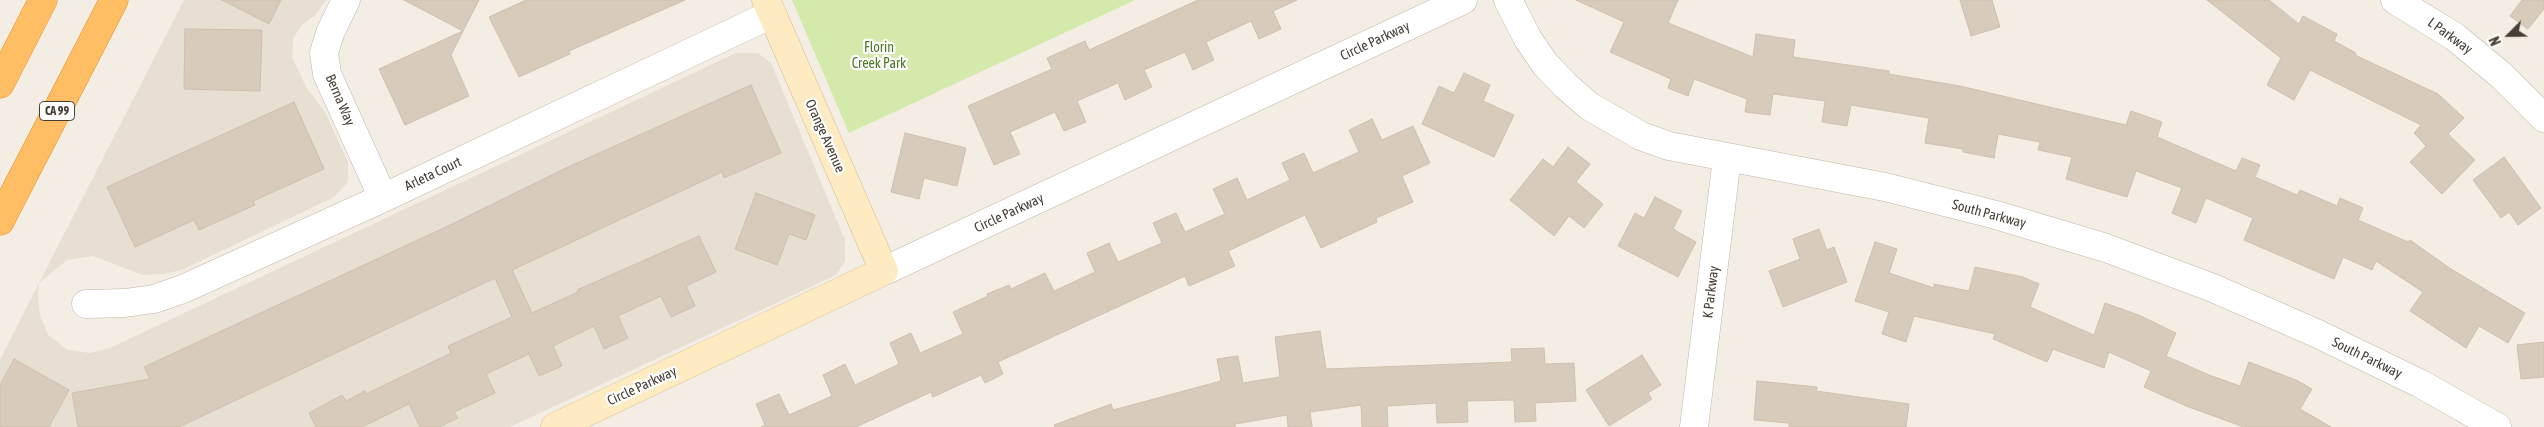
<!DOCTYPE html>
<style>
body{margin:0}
#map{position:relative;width:2544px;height:427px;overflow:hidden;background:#f3ede4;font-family:"Asap Condensed",sans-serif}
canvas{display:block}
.north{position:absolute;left:2484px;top:10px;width:50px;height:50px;-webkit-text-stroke:4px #fff;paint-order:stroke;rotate:247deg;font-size:14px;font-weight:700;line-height:20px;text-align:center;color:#463d34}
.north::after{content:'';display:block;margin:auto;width:18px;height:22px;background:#463d34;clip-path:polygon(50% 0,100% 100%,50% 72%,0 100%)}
</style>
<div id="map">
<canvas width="2544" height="427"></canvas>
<div class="north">N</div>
</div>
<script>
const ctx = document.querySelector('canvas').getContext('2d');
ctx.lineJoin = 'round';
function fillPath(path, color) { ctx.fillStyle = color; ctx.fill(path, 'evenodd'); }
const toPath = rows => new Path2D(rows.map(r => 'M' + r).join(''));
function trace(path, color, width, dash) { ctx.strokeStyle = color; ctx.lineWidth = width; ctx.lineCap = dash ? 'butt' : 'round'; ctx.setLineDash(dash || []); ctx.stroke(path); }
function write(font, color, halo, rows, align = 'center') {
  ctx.font = font + ' "Asap Condensed",sans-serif'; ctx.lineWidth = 4.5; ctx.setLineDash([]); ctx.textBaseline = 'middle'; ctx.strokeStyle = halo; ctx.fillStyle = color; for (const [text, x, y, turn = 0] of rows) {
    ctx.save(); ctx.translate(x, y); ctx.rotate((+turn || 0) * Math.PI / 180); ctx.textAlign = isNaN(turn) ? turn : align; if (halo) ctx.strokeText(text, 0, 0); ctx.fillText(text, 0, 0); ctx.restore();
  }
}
fillPath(toPath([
 [184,0,326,0,315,15,301,26,293,39,292,57,306,87,325,112,348,162,348,182,334,197,184,269,165,274,143,275,93,256,67,260,39,283,38,296,40,315,48,335,68,350,90,353,110,348,736,53,758,53,771,63,845,240,845,261,836,275,510,427,0,427,0,360,39,283]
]), '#e7dfd2');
fillPath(toPath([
 [792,0,1135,0,849,133]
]), '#d3eaaa');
const building = toPath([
 [222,0,281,0,269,24,222,0],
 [404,0,479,0,463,31,404,0],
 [526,0,685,0,569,51,570,54,519,77,489,17,526,0],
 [1198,0,1297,0,1273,11,1281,29,1259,39,1251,21,1206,42,1214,60,1193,70,1185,52,1144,70,1152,87,1125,100,1118,83,1077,101,1086,122,1064,131,1055,112,1010,132,1020,154,994,165,968,106,1052,69,1047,58,1085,41,1089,50,1198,0],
 [1576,0,1678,0,1668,23,1753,57,1756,34,1795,40,1793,57,1889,71,1889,74,1960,86,2126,125,2131,111,2162,122,2157,137,2236,171,2242,158,2260,165,2255,177,2297,195,2300,190,2337,206,2340,198,2363,208,2358,220,2408,242,2410,240,2451,269,2525,313,2508,343,2479,326,2466,348,2410,311,2423,292,2376,261,2372,270,2343,257,2334,279,2244,240,2253,218,2206,198,2196,223,2172,213,2182,188,2136,171,2127,197,2066,179,2072,157,2038,150,2040,142,1998,134,1994,158,1963,152,1963,149,1925,143,1929,118,1851,105,1847,126,1822,122,1825,101,1773,94,1770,115,1745,112,1747,99,1694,79,1688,96,1668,88,1671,79,1610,52,1624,22,1576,0],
 [1960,0,1992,0,2000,27,1971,36,1960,0],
 [2207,0,2269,0,2299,24,2303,16,2337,34,2334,41,2356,53,2355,55,2438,94,2464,118,2448,134,2475,160,2442,194,2410,162,2426,146,2414,133,2421,125,2310,70,2294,100,2267,85,2281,58,2207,0],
 [2522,0,2544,0,2544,9,2528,29,2510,16,2522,0],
 [185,29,262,30,260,91,184,89,185,29],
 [463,31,451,55,469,96,405,125,379,69,463,31],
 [1464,73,1490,85,1483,101,1514,115,1494,157,1422,124,1439,86,1454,93,1464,73],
 [751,85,781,153,724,178,722,172,512,270,532,313,578,292,577,290,699,236,716,272,686,286,695,306,671,317,661,296,618,316,628,338,604,349,594,326,553,346,562,366,539,376,529,354,486,374,495,393,454,412,458,418,439,427,420,427,409,404,362,427,316,427,309,413,342,395,346,401,365,391,366,394,451,353,448,346,512,317,495,278,179,427,78,427,72,393,150,379,144,367,448,226,568,167,751,85],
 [294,102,324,169,253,201,255,205,199,230,194,220,135,247,107,187,294,102],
 [1372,119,1382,140,1413,126,1430,163,1402,176,1413,202,1376,218,1377,222,1321,248,1305,215,1228,251,1235,266,1189,286,1185,276,998,362,1003,374,985,383,981,375,933,397,931,392,856,427,761,427,765,425,756,404,779,394,789,415,832,396,823,375,845,364,855,385,899,364,890,343,911,333,920,353,963,334,953,312,988,296,987,294,1009,285,1011,289,1045,273,1054,291,1095,272,1087,253,1109,243,1118,262,1162,243,1153,223,1176,213,1185,232,1225,214,1213,189,1237,178,1247,200,1290,180,1282,163,1304,153,1313,173,1359,152,1349,130,1372,119],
 [905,133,966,148,957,186,924,178,919,199,891,192,905,133],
 [1568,147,1590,164,1576,182,1603,204,1584,228,1569,216,1554,236,1510,200,1543,159,1553,167,1568,147],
 [2504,157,2541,208,2518,225,2509,212,2501,218,2473,180,2504,157],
 [756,193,815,215,806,240,789,234,777,265,735,249,756,193],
 [1655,197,1682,211,1673,229,1696,242,1678,277,1618,246,1635,213,1644,218,1655,197],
 [1819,229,1827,250,1834,247,1847,282,1783,307,1769,271,1800,259,1793,239,1819,229],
 [1875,242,1897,249,1889,273,1934,288,1934,284,1969,291,1975,267,2023,277,2039,284,2030,307,2094,335,2105,303,2141,316,2176,333,2166,356,2209,375,2240,386,2249,362,2296,380,2312,389,2300,409,2331,427,2244,427,2186,406,2144,387,2151,371,2109,352,2104,368,2053,349,2047,362,1993,339,1995,334,1914,316,1906,342,1882,334,1889,312,1855,301,1875,242],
 [1320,331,1326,369,1512,362,1511,349,1544,348,1545,364,1574,363,1576,401,1535,403,1536,421,1515,422,1514,400,1467,401,1468,422,1437,423,1436,403,1387,406,1388,427,1362,427,1361,405,1310,412,1312,427,1288,427,1287,415,1235,424,1235,427,1055,427,1054,425,1111,404,1113,410,1221,381,1217,359,1238,356,1243,383,1280,377,1275,337,1320,331],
 [2544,342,2544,377,2521,379,2517,345,2544,342],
 [1642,355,1661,385,1648,393,1652,399,1609,426,1586,390,1642,355],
 [14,359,69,390,49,427,0,427,0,385,14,359],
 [1757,381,1817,387,1816,391,1909,404,1906,427,1789,427,1789,423,1754,420,1757,381]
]);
fillPath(building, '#d8cbbc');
trace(building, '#d0bfac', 1);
const street = toPath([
 [346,0,330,33,324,53,327,74,383,198],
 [1508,0,1528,39,1545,64,1566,86,1589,106,1641,136,1669,146,1885,187,1996,215,2106,248,2213,288,2318,334,2421,384,2497,427],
 [2395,0,2455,37,2502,76,2544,118],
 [884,271,1463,0],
 [86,304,125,303,154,299,183,289,383,198,772,14],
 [1694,427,1727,158]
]);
const secondary = toPath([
 [555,427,884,271,766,0]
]);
const highway = toPath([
 [0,84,43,0],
 [0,221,114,0]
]);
trace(street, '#c2b7a9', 29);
trace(secondary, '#d6be91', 29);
trace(highway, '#e5922c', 29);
trace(street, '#fff', 28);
trace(secondary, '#ffebc2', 28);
trace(highway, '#ffbe63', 28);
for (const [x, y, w] of [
 [57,111,35]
]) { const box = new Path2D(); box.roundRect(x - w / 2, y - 9.5, w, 19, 4); ctx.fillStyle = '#fff'; ctx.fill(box); trace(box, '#463d34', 1); }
write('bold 12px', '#463d34', null, [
 ["CA 99",57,111]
]);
write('14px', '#463d34', '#fff', [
 ["L Parkway",2450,36,36],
 ["Circle Parkway",1375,41,-25],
 ["Berna Way",340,100,67],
 ["Orange Avenue",825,136,66],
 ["Arleta Court",433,174,-25],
 ["Circle Parkway",1009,213,-25],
 ["South Parkway",1989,214,15],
 ["K Parkway",1711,292,-83],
 ["South Parkway",2367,358,26],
 ["Circle Parkway",642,386,-25]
]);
write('14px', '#4c7a24', '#fff', [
 ["Florin",879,48],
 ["Creek Park",879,64]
]);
</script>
